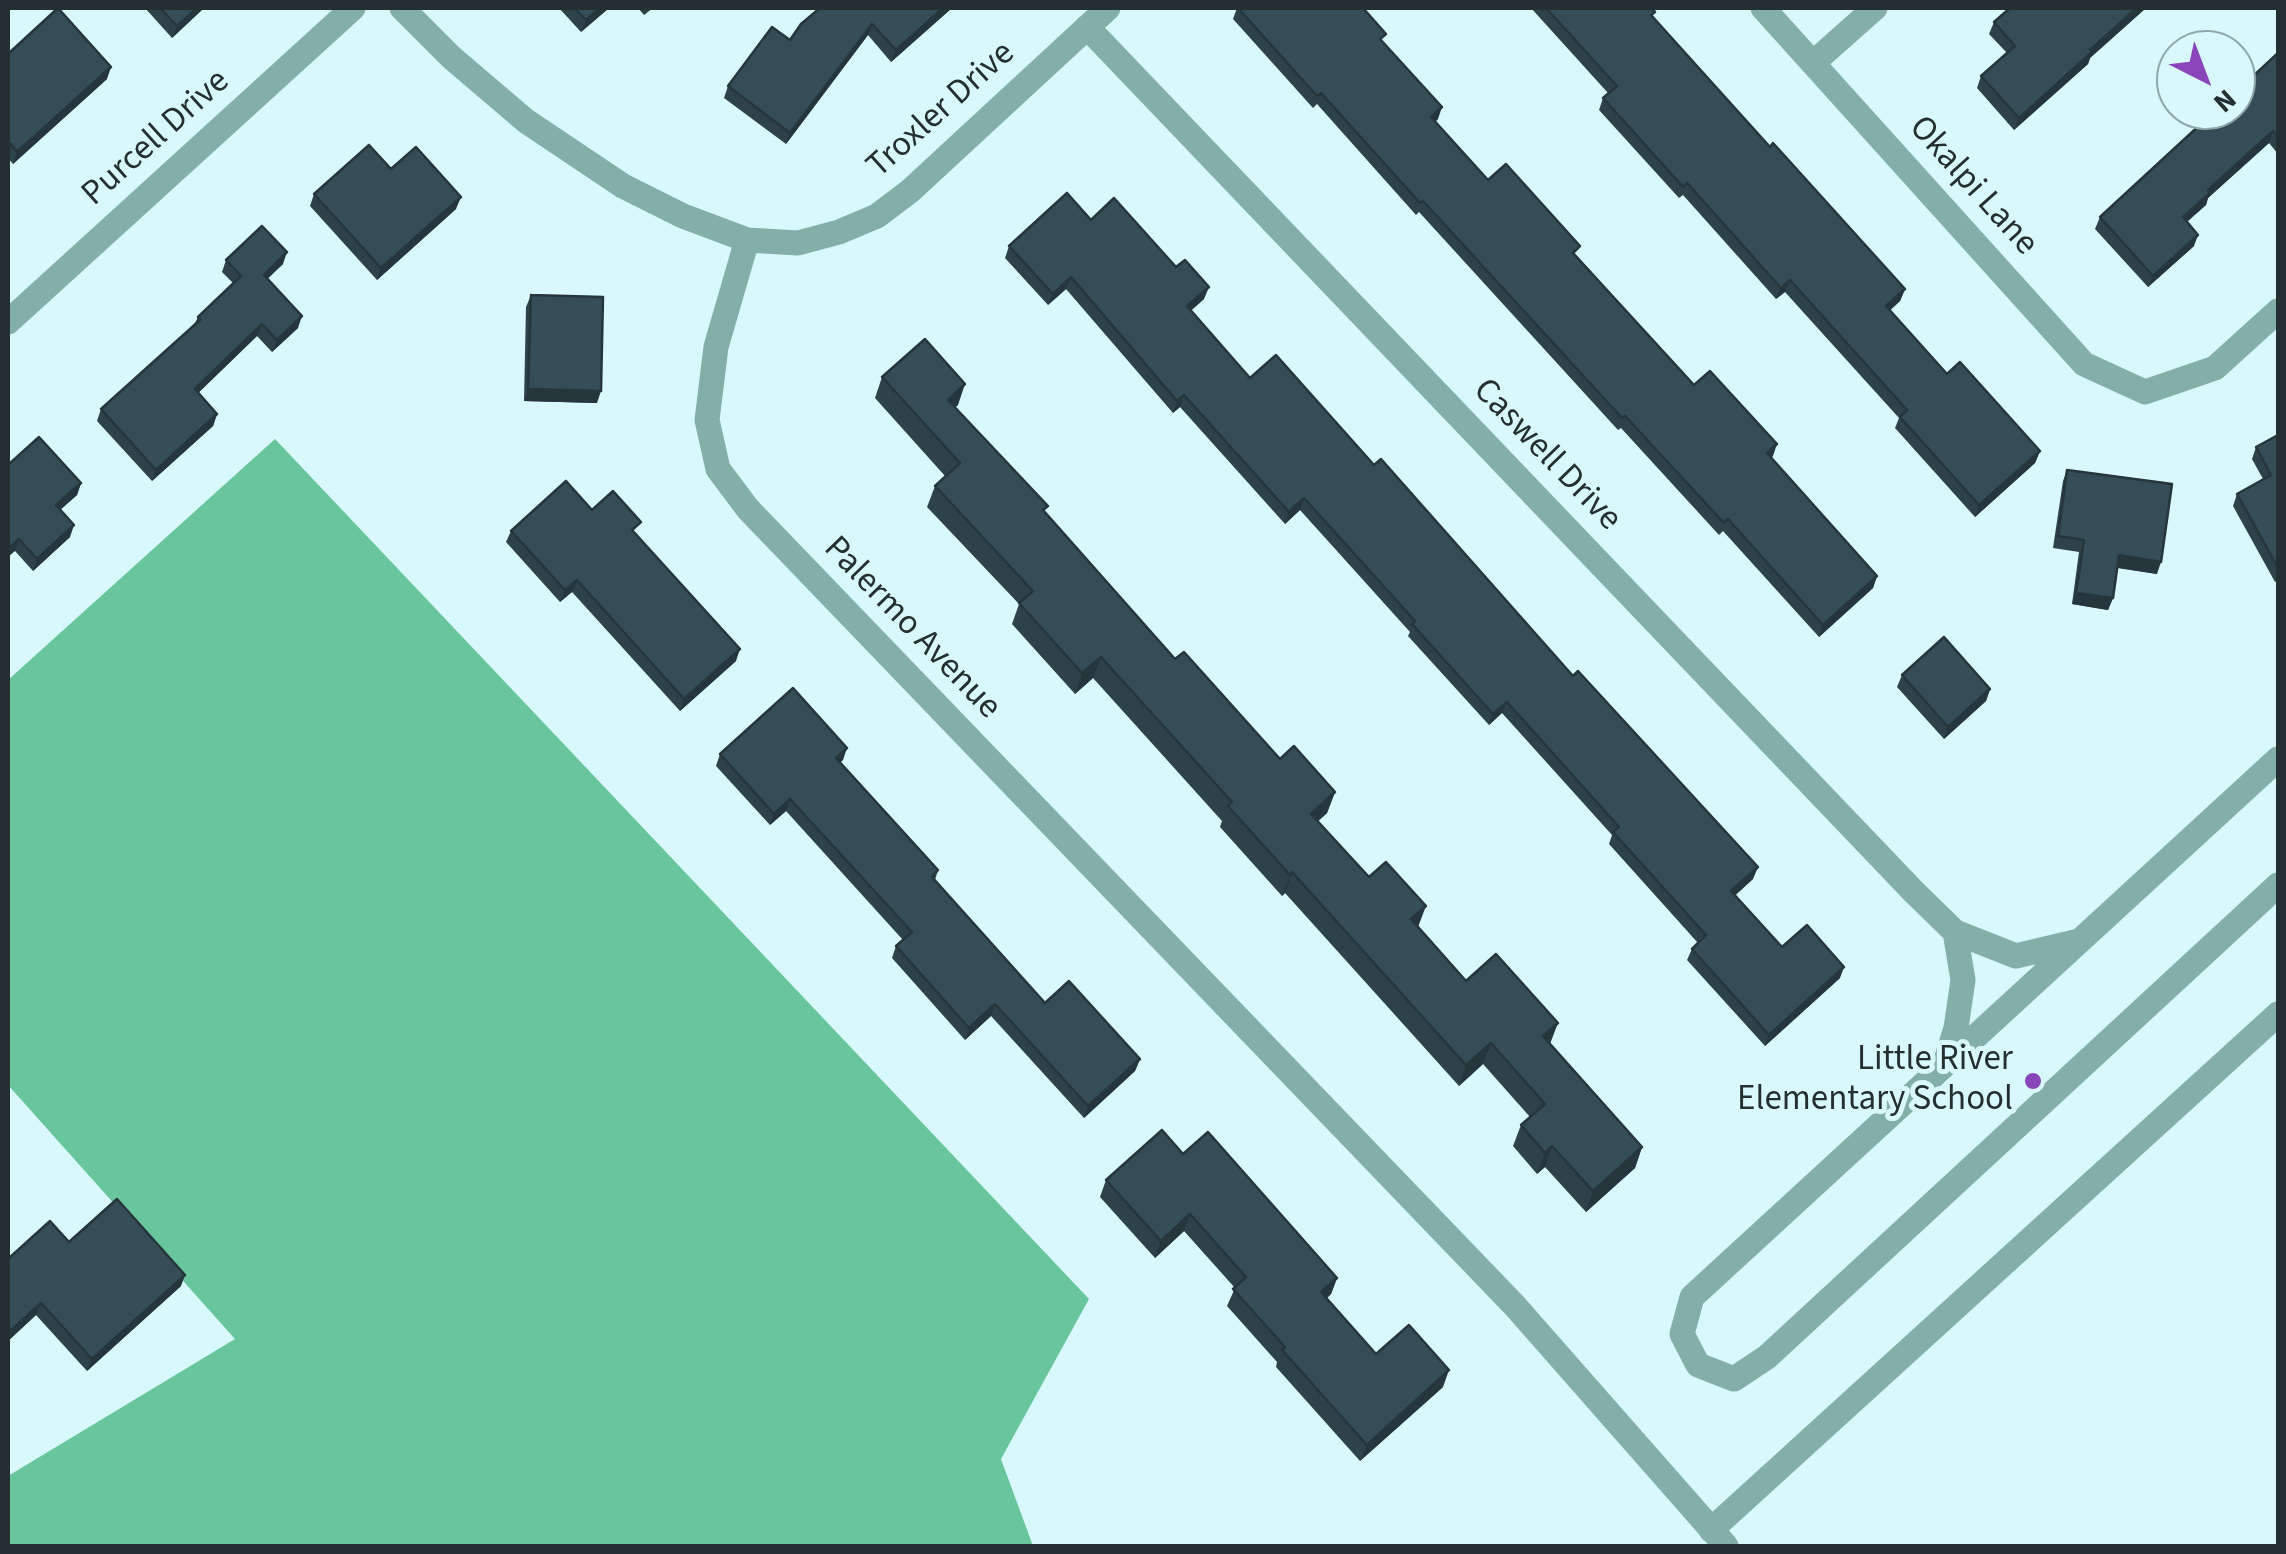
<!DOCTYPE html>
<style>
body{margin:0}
#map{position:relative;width:2286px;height:1554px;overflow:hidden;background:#d9f8fc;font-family:"Source Sans 3",sans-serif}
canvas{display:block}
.frame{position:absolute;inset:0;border:10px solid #232f30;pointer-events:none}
.north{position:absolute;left:2156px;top:30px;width:100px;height:100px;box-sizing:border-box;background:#d9f8fc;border:2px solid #90a8aa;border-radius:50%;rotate:138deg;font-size:28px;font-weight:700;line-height:40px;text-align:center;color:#232f30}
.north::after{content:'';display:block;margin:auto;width:35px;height:45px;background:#8846ba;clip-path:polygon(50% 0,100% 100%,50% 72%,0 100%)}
</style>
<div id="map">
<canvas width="2286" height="1554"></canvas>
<div class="frame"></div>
<div class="north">N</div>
</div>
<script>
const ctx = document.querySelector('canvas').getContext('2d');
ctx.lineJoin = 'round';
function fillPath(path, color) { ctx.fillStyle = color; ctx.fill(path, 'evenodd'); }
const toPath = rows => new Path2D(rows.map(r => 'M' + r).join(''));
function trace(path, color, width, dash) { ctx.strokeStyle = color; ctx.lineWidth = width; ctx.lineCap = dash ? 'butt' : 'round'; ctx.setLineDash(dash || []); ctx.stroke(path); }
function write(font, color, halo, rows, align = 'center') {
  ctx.font = font + ' "Source Sans 3",sans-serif'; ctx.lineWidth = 10; ctx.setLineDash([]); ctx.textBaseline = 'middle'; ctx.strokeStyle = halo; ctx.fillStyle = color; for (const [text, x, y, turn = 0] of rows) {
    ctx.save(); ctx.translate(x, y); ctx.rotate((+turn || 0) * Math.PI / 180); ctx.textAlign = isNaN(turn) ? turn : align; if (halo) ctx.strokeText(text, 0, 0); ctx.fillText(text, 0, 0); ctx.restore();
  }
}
fillPath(toPath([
 [275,439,1089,1299,1001,1459,1033,1546,8,1546,8,1476,235,1339,8,1085,8,680]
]), '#68c59c');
trace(toPath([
 [402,8,451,57,526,121,623,186,683,216,747,240,798,243,839,232,877,216,910,191,1108,8],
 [1763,8,2084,364,2145,392,2215,368,2278,311],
 [1087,27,1914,892,1955,932,2016,956,2075,942],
 [1813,63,1875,8],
 [747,240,716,347,707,420,718,469,748,509,1515,1306,1726,1546],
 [8,322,353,8],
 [2278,759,1692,1297,1682,1334,1698,1365,1734,1379,1767,1357,2278,885],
 [1945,1064,1956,1028,1963,980,1955,932],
 [1711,1530,2278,1014]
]), '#83afa8', 25);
fillPath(toPath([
 [145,8,204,8,172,38],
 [559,8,609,8,581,32],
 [638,8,653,8,644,15],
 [820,8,952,8,891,62,868,35,786,144,724,98,728,86,790,40],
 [1237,8,1383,42,1438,119,1435,122,1488,180,1577,256,1694,385,1773,456,1771,458,1877,576,1873,588,1819,637,1723,531,1719,535,1621,428,1618,430,1419,212,1416,215,1317,104,1313,108,1233,19],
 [1531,8,1651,8,1653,17,1770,147,1905,289,1900,301,1890,310,1947,374,2040,451,2035,463,1975,517,1895,428,1899,418,1785,292,1776,299,1683,195,1679,198,1599,110,1603,98,1608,93],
 [2010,8,2146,8,2090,58,2088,64,2014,130,1977,88,1981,76,2007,53,1989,34,1994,22],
 [2278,53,2278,154,2269,143,2208,198,2206,205,2187,222,2194,246,2148,287,2095,229,2100,217],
 [8,54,107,79,13,164,8,158],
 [391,169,456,209,377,280,310,206,314,194],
 [1091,220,1204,299,1191,310,1250,378,1374,465,1753,879,1735,895,1782,947,1840,978,1765,1046,1687,960,1692,949,1698,943,1609,844,1612,835,1502,713,1489,725,1408,636,1410,632,1300,510,1285,524,1180,407,1173,413,1066,289,1048,305,1005,258,1009,246],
 [226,260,283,264,267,279,298,328,272,352,257,336,198,393,217,414,213,426,152,481,97,421,101,409,194,325,198,317,233,283,222,272],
 [531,295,597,403,524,401,526,307],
 [882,377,958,405,955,407,1045,513,1175,659,1280,759,1335,792,1327,813,1318,821,1369,877,1418,927,1466,981,1550,1044,1642,1147,1635,1168,1586,1212,1545,1167,1537,1174,1513,1146,1521,1125,1530,1117,1483,1064,1459,1086,1285,893,1282,896,1220,827,1222,821,1093,678,1075,694,1012,624,1019,604,927,507,935,486,945,476,875,398],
 [2278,435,2278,580,2275,582,2233,506,2237,494,2263,479,2252,459,2256,447],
 [8,465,81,483,77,495,60,510,70,537,33,571,15,551],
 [2067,470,2157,574,2117,568,2113,598,2108,610,2072,604,2079,552,2053,548,2063,481],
 [592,510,636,534,736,661,680,711,572,592,560,602,506,542,511,531],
 [1902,675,1990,689,1986,701,1944,739,1897,687],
 [720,754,843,760,840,762,938,870,935,880,1045,1003,1140,1059,1135,1071,1084,1118,991,1016,965,1040,892,958,896,946,903,940,786,811,770,825,716,766],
 [1183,1154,1337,1278,1331,1294,1327,1298,1376,1354,1443,1387,1360,1461,1276,1367,1277,1362,1227,1306,1235,1288,1184,1231,1155,1258,1100,1197,1106,1180],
 [69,1242,181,1286,87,1371,36,1315,8,1341]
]), '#2e424a');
fillPath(toPath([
 [197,8,204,8,172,38,177,26],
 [600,8,609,8,581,32,586,20],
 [943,8,952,8,891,62,896,50],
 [2137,8,2146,8,2090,58,2088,64,2014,130,2019,118],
 [872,24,868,35,786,144,790,133],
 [111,67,107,79,13,164,17,152],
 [1442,107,1438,119,1427,129,1431,117],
 [2273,131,2269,143,2208,198,2206,205,2178,229,2183,217,2208,190],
 [461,197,456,209,377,280,381,268],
 [2198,235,2194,246,2148,287,2153,276],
 [287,252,283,264,259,287,264,275],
 [1071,277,1066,289,1048,305,1053,294],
 [1790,280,1785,292,1776,299,1781,288],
 [1209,287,1204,299,1183,318,1187,306],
 [1905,289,1900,301,1882,318,1886,306],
 [302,316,298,328,272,352,277,340],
 [262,324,257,336,190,401,195,389],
 [965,384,958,405,940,421,948,400],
 [528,389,601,391,597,403,524,401],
 [1184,395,1180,407,1173,413,1177,401],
 [217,414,213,426,152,481,156,470],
 [1777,444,1773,456,1762,465,1767,453],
 [2040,451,2035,463,1975,517,1979,505],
 [81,483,77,495,52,517,56,505],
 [1304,498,1300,510,1285,524,1289,512],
 [74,525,70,537,33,571,37,559],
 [19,539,15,551,8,557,8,549],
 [2119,555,2161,562,2157,574,2114,567],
 [1877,576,1873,588,1819,637,1823,625],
 [577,580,572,592,560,602,565,590],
 [2076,593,2113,598,2108,610,2072,604],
 [740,649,736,661,680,711,684,699],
 [1101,657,1093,678,1075,694,1082,673],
 [1990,689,1986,701,1944,739,1948,727],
 [1507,702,1502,713,1489,725,1493,714],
 [847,748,843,760,832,770,836,758],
 [1335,792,1327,813,1304,834,1311,814],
 [790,799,786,811,770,825,774,814],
 [1758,867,1753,879,1727,903,1731,891],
 [1292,872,1285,893,1282,896,1290,875],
 [1426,906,1418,927,1411,919],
 [1844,967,1840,978,1765,1046,1769,1035],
 [995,1004,991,1016,965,1040,969,1028],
 [1558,1023,1550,1044,1543,1036],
 [1491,1043,1483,1064,1459,1086,1466,1065],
 [1140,1059,1135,1071,1084,1118,1088,1106],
 [1552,1146,1545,1167,1537,1174,1545,1153],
 [1642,1147,1635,1168,1586,1212,1593,1191],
 [1190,1214,1184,1231,1155,1258,1161,1241],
 [185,1275,181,1286,87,1371,92,1359],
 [1337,1278,1331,1294,1315,1309,1321,1292],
 [41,1303,36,1315,8,1341,8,1333],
 [1449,1370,1443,1387,1360,1461,1367,1445]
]), '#25363c');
const building = toPath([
 [58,8,111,67,17,152,11,144,8,147,8,54,58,8],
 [160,8,197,8,177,26,160,8],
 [574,8,600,8,586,20,574,8],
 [820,8,943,8,896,50,872,24,790,133,728,86,772,27,790,40,801,24,820,8],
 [1238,8,1363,8,1386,34,1380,39,1442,107,1431,117,1488,180,1506,164,1580,246,1573,253,1694,385,1710,371,1777,444,1767,453,1877,576,1823,625,1728,519,1724,523,1625,416,1622,418,1423,201,1420,203,1321,93,1317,96,1238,8],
 [1546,8,1651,8,1655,12,1651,15,1770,147,1773,143,1905,289,1886,306,1947,374,1960,362,2040,451,1979,505,1900,417,1907,410,1790,280,1781,288,1687,183,1683,187,1603,98,1617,86,1546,8],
 [2010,8,2137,8,2090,50,2092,52,2019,118,1981,76,2015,46,1994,22,2010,8],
 [2278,53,2278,138,2273,131,2208,190,2210,193,2183,217,2198,235,2153,276,2100,217,2216,110,2236,110,2236,92,2278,53],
 [369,145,391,169,416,147,461,197,381,268,314,194,369,145],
 [1067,193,1091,220,1114,198,1176,267,1185,260,1209,287,1187,306,1250,378,1276,355,1374,465,1381,459,1573,676,1578,671,1758,867,1731,891,1782,947,1807,925,1844,967,1769,1035,1692,949,1706,935,1613,832,1619,827,1507,702,1493,714,1412,624,1415,621,1304,498,1289,512,1184,395,1177,401,1071,277,1053,294,1009,246,1067,193],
 [262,226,287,252,264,275,302,316,277,340,262,324,195,389,217,414,156,470,101,409,200,320,198,317,241,276,226,260,262,226],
 [531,295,603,297,601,391,528,389,531,295],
 [925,339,965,384,948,400,1048,506,1043,510,1175,659,1184,652,1280,759,1294,746,1335,792,1311,814,1369,877,1386,862,1426,906,1411,919,1466,981,1496,954,1558,1023,1543,1036,1642,1147,1593,1191,1552,1146,1545,1153,1521,1125,1545,1104,1491,1043,1466,1065,1292,872,1290,875,1228,806,1232,802,1101,657,1082,673,1019,603,1033,591,935,486,960,463,882,377,925,339],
 [2278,435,2278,568,2237,494,2271,475,2256,447,2278,435],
 [39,437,81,483,56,505,74,525,37,559,19,539,8,549,8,465,39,437],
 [2067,470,2172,484,2161,562,2119,555,2113,598,2076,593,2084,540,2058,536,2067,470],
 [566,481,592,510,613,491,641,522,632,530,740,649,684,699,577,580,565,590,511,531,566,481],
 [1944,637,1990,689,1948,727,1902,675,1944,637],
 [793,688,847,748,836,758,938,870,932,877,1045,1003,1069,981,1140,1059,1088,1106,995,1004,969,1028,896,946,912,932,790,799,774,814,720,754,793,688],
 [1162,1130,1183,1154,1208,1132,1337,1278,1321,1292,1376,1354,1409,1325,1449,1370,1367,1445,1282,1350,1285,1347,1233,1289,1246,1277,1190,1214,1161,1241,1106,1180,1162,1130],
 [117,1199,185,1275,92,1359,41,1303,8,1333,8,1259,50,1221,69,1242,117,1199]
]);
fillPath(building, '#354d56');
trace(building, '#25363c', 2.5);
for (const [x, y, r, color] of [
 [2033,1081,10,"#8846ba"]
]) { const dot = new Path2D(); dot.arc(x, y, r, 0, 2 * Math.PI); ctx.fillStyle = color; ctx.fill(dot); trace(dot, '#d9f8fc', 4); }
write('35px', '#232f30', '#d9f8fc', [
 ["Troxler Drive",942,111,-42],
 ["Purcell Drive",157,139,-42],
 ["Okalpi Lane",1972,187,48],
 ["Caswell Drive",1546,456,46],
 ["Palermo Avenue",911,629,46]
]);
write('35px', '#232f30', '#d9f8fc', [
 ["Little River",2013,1061],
 ["Elementary School",2013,1101]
], 'right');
</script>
